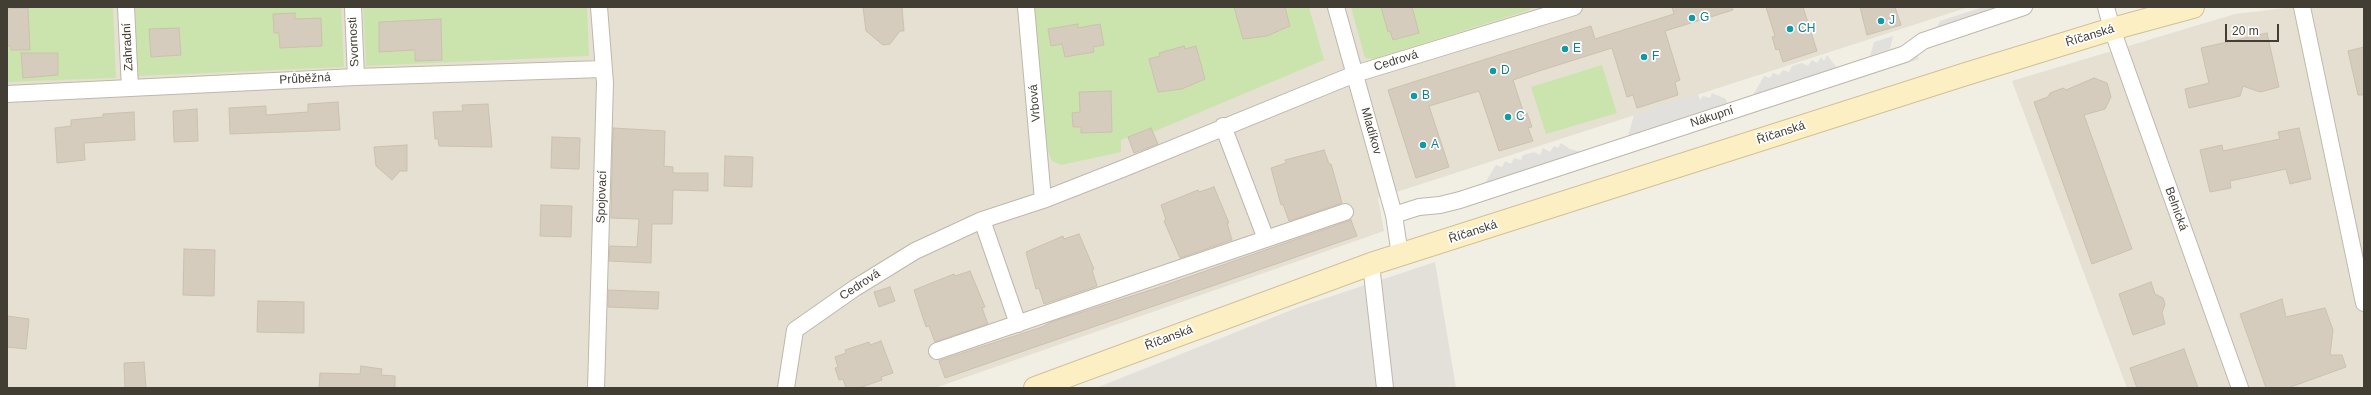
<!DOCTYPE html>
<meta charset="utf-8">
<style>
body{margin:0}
#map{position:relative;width:2371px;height:395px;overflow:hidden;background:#f1eee4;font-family:Helvetica,sans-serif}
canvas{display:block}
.frame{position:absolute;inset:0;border:8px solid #433e34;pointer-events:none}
.scale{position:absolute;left:2225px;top:24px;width:54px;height:18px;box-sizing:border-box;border:2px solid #433e34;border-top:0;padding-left:5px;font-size:12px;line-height:14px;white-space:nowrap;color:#433e34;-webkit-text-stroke:3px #fff;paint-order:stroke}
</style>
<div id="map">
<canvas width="2371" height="395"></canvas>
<div class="frame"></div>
<div class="scale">20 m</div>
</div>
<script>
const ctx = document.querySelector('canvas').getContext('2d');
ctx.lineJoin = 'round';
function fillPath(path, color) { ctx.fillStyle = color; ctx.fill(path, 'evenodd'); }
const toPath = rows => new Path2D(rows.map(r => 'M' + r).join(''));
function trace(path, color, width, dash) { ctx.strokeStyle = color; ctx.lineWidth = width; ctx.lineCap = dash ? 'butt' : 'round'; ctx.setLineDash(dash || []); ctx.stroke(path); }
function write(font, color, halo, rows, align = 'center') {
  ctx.font = font + ' Helvetica,sans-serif'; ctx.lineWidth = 3.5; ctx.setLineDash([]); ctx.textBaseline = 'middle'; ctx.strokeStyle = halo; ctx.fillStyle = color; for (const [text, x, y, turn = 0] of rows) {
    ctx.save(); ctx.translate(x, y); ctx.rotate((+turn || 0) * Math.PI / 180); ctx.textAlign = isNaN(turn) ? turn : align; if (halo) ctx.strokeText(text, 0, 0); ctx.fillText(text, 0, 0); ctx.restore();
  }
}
fillPath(toPath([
 [7,7,1969,7,1378,198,1384,231,935,388,7,388],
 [2294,7,2364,7,2364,388,2127,388,2012,81,2235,14]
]), '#e5e0d2');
fillPath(toPath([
 [1435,262,1456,388,1096,388,1299,307]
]), '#e3dfd9');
fillPath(toPath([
 [7,7,113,7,116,78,7,82],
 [135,7,341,7,344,67,138,76],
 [363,7,587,7,589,56,366,66],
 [1034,7,1309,7,1324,60,1153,132,1151,128,1121,140,1121,152,1061,165,1052,161,1047,149],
 [1351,7,1533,7,1529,10,1374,59,1365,58],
 [1602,65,1617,113,1546,134,1531,87]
]), '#cbe4ae');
fillPath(toPath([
 [1983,7,2007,7,1936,30,1940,21],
 [1893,36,1890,49,1870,56,1874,42],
 [1827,55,1837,68,1753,95,1764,76,1770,78,1773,73,1779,75,1783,70,1789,72,1792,66,1802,63,1808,66,1812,60,1817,63,1821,57,1824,61],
 [1917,55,1919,59,1464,208,1463,204],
 [1712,93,1726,99,1727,103,1628,136,1634,115,1698,94,1700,100,1703,96,1710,98],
 [1561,143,1570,149,1581,152,1485,183,1496,165,1502,167,1505,161,1511,164,1514,158,1521,160,1523,155,1534,152,1540,155,1543,148,1550,152,1554,146,1558,148]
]), '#e2e0dc');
const building = toPath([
 [863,7,902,7,904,31,900,31,890,44,883,45,866,31,863,7],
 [1234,7,1285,7,1290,26,1267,36,1243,39,1234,7],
 [1381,7,1412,7,1419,33,1393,40,1390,31,1388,32,1381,7],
 [1672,7,1732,7,1733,10,1665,31,1680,80,1675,82,1678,95,1637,108,1633,95,1627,97,1612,48,1539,71,1513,80,1524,114,1527,113,1532,127,1528,128,1533,141,1499,151,1479,91,1429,106,1449,167,1416,178,1388,90,1591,26,1595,39,1674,14,1672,7],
 [1766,7,1803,7,1817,51,1783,62,1779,49,1776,50,1772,37,1775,36,1766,7],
 [1860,7,1895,7,1901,25,1867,35,1860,7],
 [28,8,30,50,11,50,11,46,7,46,7,9,28,8],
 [295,13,295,19,321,18,322,46,280,48,279,33,274,33,273,14,295,13],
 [441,19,442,60,415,61,415,50,379,52,379,22,441,19],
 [1078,24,1078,28,1100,24,1104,45,1093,47,1094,52,1065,57,1062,44,1051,46,1048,29,1078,24],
 [179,28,181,55,151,57,149,29,179,28],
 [2267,33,2279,87,2260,92,2243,86,2240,96,2189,108,2185,89,2209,83,2201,48,2267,33],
 [1184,46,1185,49,1196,46,1205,79,1182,89,1158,92,1149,59,1160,56,1159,53,1184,46],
 [2364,47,2364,95,2358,95,2348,51,2364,47],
 [21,53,58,53,58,75,23,78,21,53],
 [2094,78,2107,83,2111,97,2105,109,2084,115,2132,249,2092,264,2034,102,2048,97,2050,93,2063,88,2066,90,2094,78],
 [1111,91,1112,132,1081,133,1081,127,1073,127,1072,113,1080,112,1079,92,1111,91],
 [338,102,340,130,230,134,229,108,266,106,266,115,308,112,308,104,338,102],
 [488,104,492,147,439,146,438,139,435,139,433,112,463,111,462,105,488,104],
 [197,109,198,141,174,142,173,111,197,109],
 [134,112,135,140,84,143,85,160,57,163,55,128,71,126,71,120,103,117,103,114,134,112],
 [613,128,665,131,664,166,673,167,673,173,708,173,708,191,673,190,672,224,652,224,651,263,609,261,610,246,637,247,639,219,611,218,613,128],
 [1151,128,1158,144,1134,153,1128,137,1151,128],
 [2299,128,2311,179,2290,184,2286,169,2230,181,2231,188,2210,192,2200,150,2222,145,2223,151,2280,139,2278,132,2299,128],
 [552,137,580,138,579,169,551,168,552,137],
 [407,145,407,171,400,171,392,180,376,166,374,147,407,145],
 [1324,150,1329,164,1331,164,1342,203,1289,221,1283,204,1281,205,1271,168,1286,163,1285,160,1324,150],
 [725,156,753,157,752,187,724,186,725,156],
 [1214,187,1229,223,1227,223,1232,240,1180,258,1164,221,1166,220,1161,205,1198,190,1199,192,1214,187],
 [541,205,572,206,571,237,540,236,541,205],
 [1351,220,1357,236,945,378,939,361,941,360,1042,327,1051,322,1160,287,1351,220],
 [1079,234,1094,269,1092,270,1097,286,1044,304,1039,288,1036,289,1026,252,1063,236,1064,239,1079,234],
 [184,249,215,250,214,296,183,295,184,249],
 [970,271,985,307,982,308,988,324,935,342,929,326,926,327,914,290,954,274,955,276,970,271],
 [2151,282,2155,294,2163,298,2165,304,2162,313,2165,324,2133,335,2119,294,2151,282],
 [890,287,895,301,879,307,874,292,890,287],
 [608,290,659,292,658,309,608,307,608,290],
 [2282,299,2286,317,2325,308,2333,330,2330,355,2342,355,2346,367,2288,388,2266,388,2240,314,2282,299],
 [258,301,304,302,304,333,257,332,258,301],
 [7,316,29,319,26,349,7,347,7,316],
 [881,341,893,373,881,377,882,380,859,388,846,388,843,379,839,380,835,368,838,367,835,357,846,353,845,350,869,342,870,345,881,341],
 [2184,349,2198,388,2137,388,2130,368,2184,349],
 [144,362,146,388,125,388,124,363,144,362],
 [361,366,382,369,381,375,395,376,395,388,319,388,320,373,360,374,361,366]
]);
fillPath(building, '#d5ccbd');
trace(building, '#cdc1ae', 1);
const street = toPath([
 [126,7,130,88],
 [353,7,356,77],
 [1026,7,1043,200],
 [1336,7,1394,215,1400,255],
 [2106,7,2112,29,2240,388],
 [2302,7,2364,303],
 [7,94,356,77,603,69],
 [1223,126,1266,239],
 [1394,215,1419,207,1440,205,1460,200,1905,54,1923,41,2024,7],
 [982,220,1018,324],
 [1371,264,1385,388],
 [937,351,1345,212],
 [596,388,605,83,599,7],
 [786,388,795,330,855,288,915,251,982,220,1043,200,1122,169,1355,74,1574,7]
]);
const secondary = toPath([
 [1035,388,1371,264,1966,74,2112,29,2193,7]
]);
trace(street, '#bfb8aa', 18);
trace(secondary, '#d0c296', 24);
trace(street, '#fff', 16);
trace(secondary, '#fcefc3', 22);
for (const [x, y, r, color] of [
 [1692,18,4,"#0f9aa8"],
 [1881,21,4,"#0f9aa8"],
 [1790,29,4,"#0f9aa8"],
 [1565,49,4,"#0f9aa8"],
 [1644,57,4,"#0f9aa8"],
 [1493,71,4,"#0f9aa8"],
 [1414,96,4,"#0f9aa8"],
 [1508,117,4,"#0f9aa8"],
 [1423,145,4,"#0f9aa8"]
]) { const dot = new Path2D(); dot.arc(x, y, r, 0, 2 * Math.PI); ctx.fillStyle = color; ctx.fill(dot); trace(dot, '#fff', 1.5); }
write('12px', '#0d838f', '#fff', [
 ["G",1700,18],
 ["J",1889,21],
 ["CH",1798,29],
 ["E",1573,49],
 ["F",1652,57],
 ["D",1501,71],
 ["B",1422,96],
 ["C",1516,117],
 ["A",1431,145]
], 'left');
write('12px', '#433e34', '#fff', [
 ["Říčanská",2090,36,-17],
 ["Svornosti",354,42,-93],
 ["Zahradní",128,47,-93],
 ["Cedrová",1396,61,-17],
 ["Průběžná",305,79,-3],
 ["Vrbová",1035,103,-95],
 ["Nákupní",1712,117,-18],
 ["Mladíkov",1371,131,74],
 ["Říčanská",1781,133,-18],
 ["Spojovací",602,197,-88],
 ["Belnická",2176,209,70],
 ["Říčanská",1473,232,-18],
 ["Cedrová",860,285,-33],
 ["Říčanská",1169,338,-21]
]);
</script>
